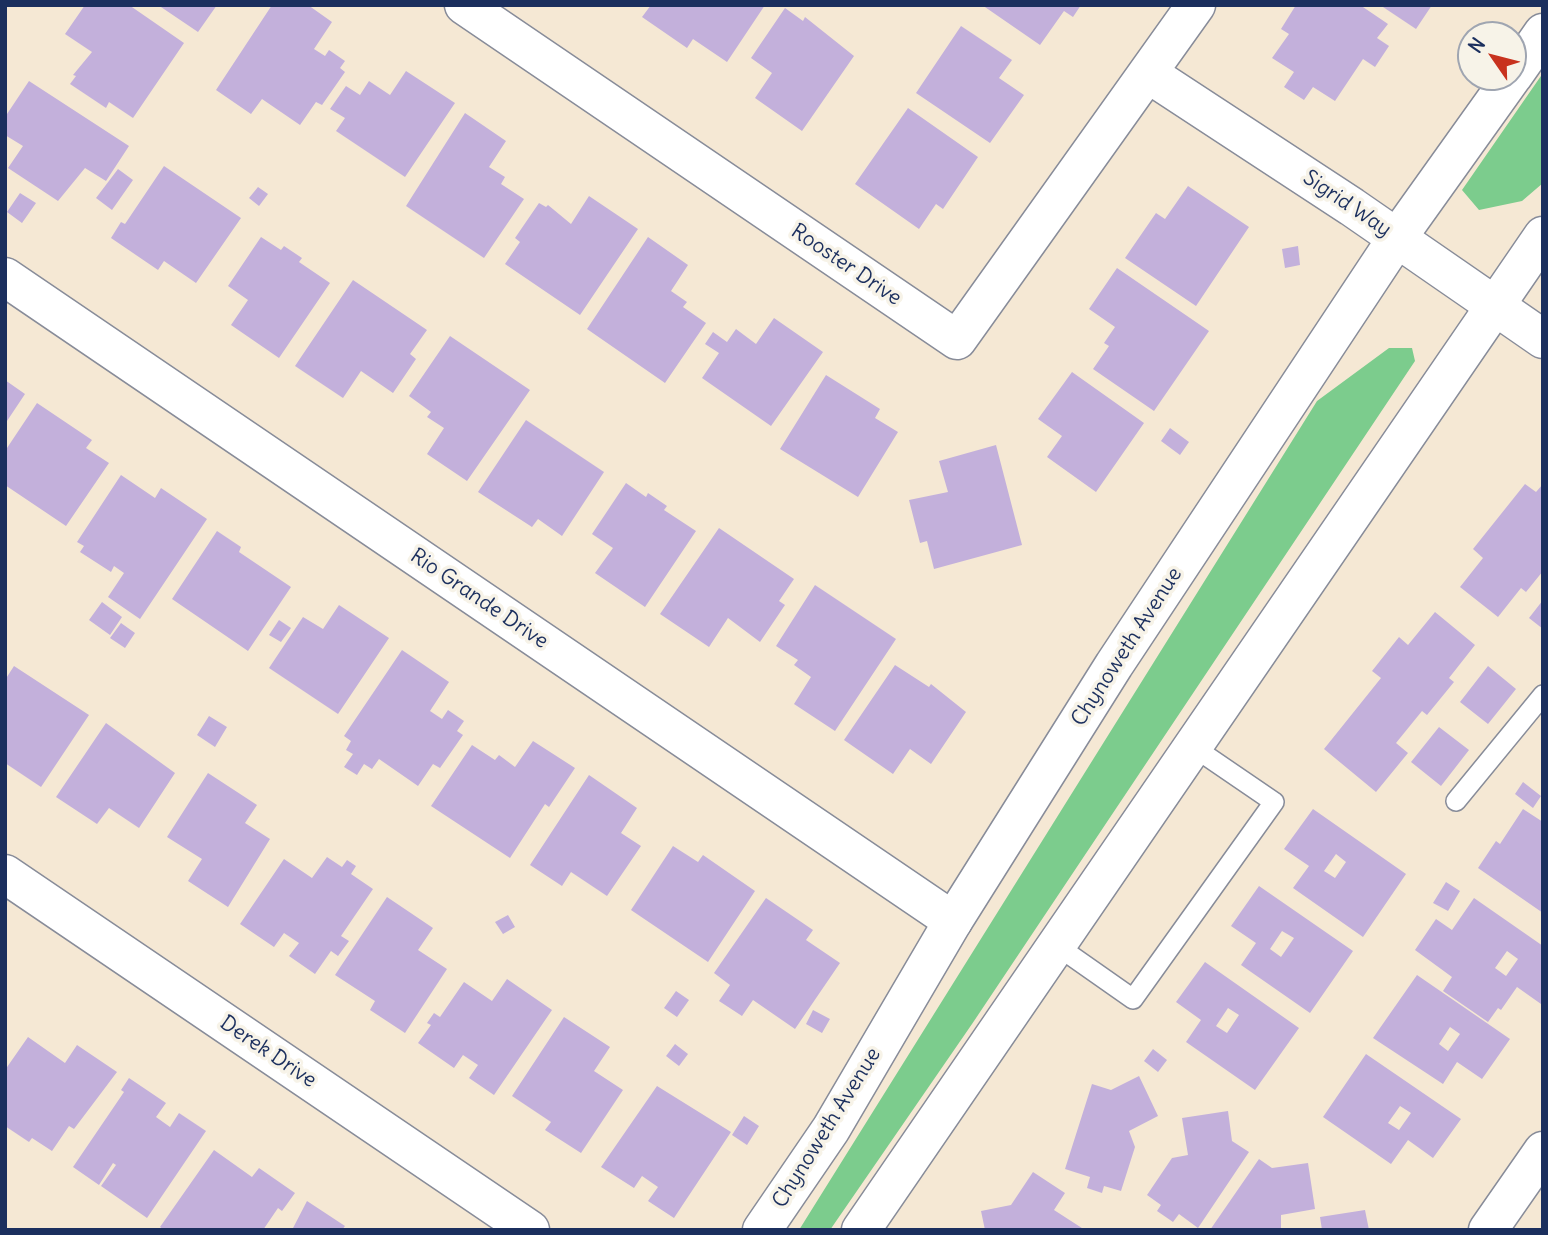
<!DOCTYPE html>
<style>
body{margin:0}
#map{position:relative;width:1548px;height:1235px;overflow:hidden;background:#f5e8d4;font-family:Delius,sans-serif}
canvas{display:block}
.frame{position:absolute;inset:0;border:7px solid #1b2f5e;pointer-events:none}
.north{position:absolute;left:1457px;top:21px;width:70px;height:70px;box-sizing:border-box;background:#f7f3e8;border:2px solid #9fa5b1;border-radius:50%;rotate:305deg;font-size:19px;font-weight:700;line-height:28px;text-align:center;color:#1b2f5e}
.north::after{content:'';display:block;margin:auto;width:24px;height:32px;background:#c8321e;clip-path:polygon(50% 0,100% 100%,50% 72%,0 100%)}
</style>
<div id="map">
<canvas width="1548" height="1235"></canvas>
<div class="frame"></div>
<div class="north">N</div>
</div>
<script>
const ctx = document.querySelector('canvas').getContext('2d');
ctx.lineJoin = 'round';
function fillPath(path, color) { ctx.fillStyle = color; ctx.fill(path, 'evenodd'); }
const toPath = rows => new Path2D(rows.map(r => 'M' + r).join(''));
function trace(path, color, width, dash) { ctx.strokeStyle = color; ctx.lineWidth = width; ctx.lineCap = dash ? 'butt' : 'round'; ctx.setLineDash(dash || []); ctx.stroke(path); }
function write(font, color, halo, rows, align = 'center') {
  ctx.font = font + ' Delius,sans-serif'; ctx.lineWidth = 7; ctx.setLineDash([]); ctx.textBaseline = 'middle'; ctx.strokeStyle = halo; ctx.fillStyle = color; for (const [text, x, y, turn = 0] of rows) {
    ctx.save(); ctx.translate(x, y); ctx.rotate((+turn || 0) * Math.PI / 180); ctx.textAlign = isNaN(turn) ? turn : align; if (halo) ctx.strokeText(text, 0, 0); ctx.fillText(text, 0, 0); ctx.restore();
  }
}
fillPath(toPath([
 [1543,73,1543,183,1522,201,1479,210,1462,190],
 [1389,348,1412,348,1415,361,972,1024,830,1230,799,1230,1317,401]
]), '#7ccc8d');
fillPath(toPath([
 [85,5,129,5,184,43,133,118,109,102,106,108,70,84,76,76,73,75,92,52,65,34],
 [158,5,217,5,198,32],
 [272,5,308,5,332,22,314,49,325,56,329,50,345,61,340,68,345,72,322,105,316,102,300,125,262,99,251,114,216,90],
 [651,5,765,5,727,62,693,39,687,48,642,17],
 [982,5,1081,5,1073,17,1064,11,1040,45],
 [1296,5,1360,5,1388,24,1377,38,1389,46,1375,67,1363,59,1335,101,1313,87,1304,100,1284,87,1294,72,1272,58,1289,34,1281,29],
 [1380,5,1432,5,1416,29],
 [785,8,803,21,805,17,854,56,802,131,755,98,772,73,751,58],
 [961,26,1012,60,999,78,1024,95,990,143,916,93],
 [406,71,455,103,405,177,336,131,345,118,330,109,346,86,360,95,369,81,390,95],
 [29,81,129,146,106,181,85,168,58,201,8,168,23,146,5,135,5,117],
 [908,108,978,157,943,209,936,204,919,229,855,184],
 [465,113,506,141,489,167,505,177,501,184,524,199,484,258,406,206],
 [164,166,241,218,196,283,164,261,158,270,111,238,121,222,125,224],
 [118,169,133,180,112,210,96,198],
 [1188,186,1249,227,1196,306,1125,258,1156,213,1165,219],
 [258,187,268,194,259,206,249,198],
 [20,193,36,203,22,223,7,212],
 [589,196,638,229,580,315,505,264,520,242,515,238,539,203,546,207,548,205,571,224],
 [261,237,281,250,284,246,302,258,299,262,330,283,279,358,231,325,248,300,228,286],
 [648,237,688,265,671,291,687,302,683,307,706,323,665,383,587,329],
 [1298,246,1300,265,1285,268,1282,249],
 [1117,268,1209,331,1154,411,1093,369,1109,346,1104,343,1115,327,1089,309],
 [353,280,427,330,410,354,416,359,393,393,361,371,343,398,295,366],
 [774,318,823,352,771,426,702,378,719,353,705,344,713,332,727,342,736,329,756,344],
 [450,336,530,390,467,481,427,454,444,428,427,417,431,412,409,396],
 [1072,372,1144,423,1096,492,1047,457,1062,436,1038,419],
 [826,375,880,409,875,418,898,432,858,497,780,449],
 [5,380,25,394,5,424],
 [37,403,92,440,86,448,109,463,66,526,5,485,5,451],
 [526,420,604,472,562,536,538,519,532,527,478,492],
 [1170,428,1189,442,1180,455,1161,441],
 [996,445,1022,545,934,569,927,541,920,543,909,500,948,492,939,461],
 [121,475,155,498,161,488,207,519,140,619,108,597,124,573,114,566,111,572,80,552,84,546,77,542],
 [626,483,646,497,648,493,667,506,664,510,696,531,645,607,595,573,613,548,592,534],
 [1525,484,1536,492,1543,484,1543,571,1526,592,1521,588,1498,617,1460,587,1483,558,1473,549],
 [719,528,794,579,779,601,785,605,760,642,728,618,709,647,660,614],
 [217,531,241,547,239,552,291,587,248,651,172,599],
 [815,585,896,639,835,731,794,704,811,677,794,665,798,660,776,646],
 [1543,600,1543,629,1529,618],
 [102,602,122,617,110,635,89,620],
 [339,605,389,638,338,714,269,668,303,617,323,629],
 [1435,612,1475,645,1449,678,1454,682,1427,715,1422,711,1396,743,1408,753,1376,792,1324,749,1381,678,1372,671,1399,637,1408,645],
 [279,620,291,628,281,642,269,635],
 [121,623,135,633,125,648,110,638],
 [402,650,449,682,430,711,442,719,448,710,464,721,457,731,463,735,440,768,433,764,418,786,379,759,372,769,364,764,357,775,344,767,353,754,346,750,351,741,344,736],
 [895,665,929,687,931,684,966,712,931,764,910,749,893,774,844,740],
 [14,666,89,715,41,787,5,763,5,680],
 [1488,666,1516,689,1488,724,1460,702],
 [209,716,227,727,215,747,197,735],
 [106,723,175,773,139,828,109,808,97,824,56,797],
 [1439,727,1469,750,1441,786,1411,762],
 [533,741,575,768,549,807,545,804,510,858,431,806,472,745,495,760,499,755,515,767],
 [208,773,257,805,245,823,270,839,228,907,188,881,202,859,167,837],
 [589,775,637,808,621,833,641,846,607,896,571,872,562,886,530,865],
 [1523,782,1541,796,1533,808,1515,794],
 [1313,809,1406,874,1363,937,1293,888,1309,866,1284,849],
 [1336,854,1346,862,1335,878,1324,871],
 [1523,809,1543,822,1543,913,1478,868,1496,841,1500,844],
 [673,846,698,862,703,855,755,891,708,962,631,910],
 [327,857,342,867,347,860,356,866,351,874,373,889,341,936,349,941,338,956,331,951,315,974,289,956,299,943,284,933,274,947,240,924,284,859,312,878],
 [1446,882,1460,891,1448,911,1433,903],
 [1259,886,1353,951,1310,1013,1241,965,1256,943,1231,926],
 [1282,931,1294,938,1281,957,1270,949],
 [387,897,433,928,418,950,447,969,405,1033,370,1010,375,1001,335,975],
 [766,898,813,930,806,940,840,963,795,1029,753,1000,742,1016,719,1001,730,985,714,973],
 [1474,898,1543,946,1541,1004,1517,987,1501,1010,1498,1008,1488,1022,1443,991,1452,977,1415,950,1436,919,1452,930],
 [1507,951,1518,959,1506,976,1495,968],
 [508,915,515,927,503,934,495,922],
 [1205,962,1299,1028,1255,1090,1186,1042,1201,1020,1176,1002],
 [1228,1008,1239,1015,1227,1033,1216,1026],
 [1417,975,1510,1039,1482,1079,1457,1062,1443,1084,1373,1038],
 [1450,1027,1460,1034,1448,1051,1439,1044],
 [507,979,552,1010,494,1095,469,1078,478,1065,463,1055,454,1068,418,1043,431,1025,427,1023,434,1013,440,1017,464,982,492,1001],
 [676,991,689,1000,677,1017,664,1008],
 [813,1010,830,1019,822,1033,806,1024],
 [564,1017,610,1047,594,1071,623,1090,581,1153,545,1130,551,1122,512,1096],
 [28,1037,65,1063,77,1045,117,1072,74,1129,69,1126,52,1151,32,1138,29,1142,5,1126,5,1070],
 [675,1044,688,1054,679,1066,666,1056],
 [1153,1049,1167,1060,1158,1072,1144,1061],
 [1366,1054,1461,1119,1433,1158,1408,1140,1391,1164,1323,1117],
 [1400,1106,1411,1113,1399,1130,1388,1123],
 [1139,1076,1158,1116,1129,1131,1135,1147,1121,1191,1104,1186,1102,1193,1087,1188,1090,1177,1065,1169,1092,1084,1111,1090],
 [129,1078,166,1103,156,1117,170,1127,179,1113,206,1131,147,1218,101,1186,116,1165,113,1163,99,1185,73,1167,124,1092,121,1090],
 [657,1086,731,1132,674,1218,648,1201,658,1187,642,1176,634,1188,601,1167],
 [1228,1111,1232,1141,1249,1152,1198,1228,1179,1214,1173,1222,1157,1211,1161,1205,1147,1195,1172,1158,1188,1155,1182,1118],
 [744,1116,759,1126,747,1145,732,1135],
 [214,1150,252,1177,259,1168,295,1193,282,1211,278,1208,263,1230,164,1230,160,1227],
 [1259,1159,1272,1168,1308,1163,1315,1209,1281,1215,1281,1230,1210,1230],
 [1033,1172,1065,1193,1054,1210,1085,1230,985,1230,981,1211,1011,1205],
 [307,1201,345,1226,342,1230,292,1230],
 [1365,1210,1369,1230,1322,1230,1320,1217]
]), '#c3b0db');
const service = toPath([
 [1456,801,1543,695],
 [1056,945,1133,999,1274,802,1192,746]
]);
const minor = toPath([
 [464,5,957,340,1196,5],
 [1149,74,1352,207,1543,339],
 [5,277,953,921],
 [5,874,530,1230],
 [1488,1230,1543,1151]
]);
const tertiary = toPath([
 [1513,76,1543,33],
 [762,1230,831,1129,953,921,1114,665,1397,238,1512,77],
 [861,1230,1543,236]
]);
trace(service, '#888c99', 22);
trace(minor, '#888c99', 41);
trace(tertiary, '#888c99', 41);
trace(service, '#fff', 19);
trace(minor, '#fff', 38);
trace(tertiary, '#fff', 38);
write('21px', '#1b2f5e', '#f7f3e8', [
 ["Sigrid Way",1347,204,34],
 ["Rooster Drive",846,265,34],
 ["Rio Grande Drive",479,599,34],
 ["Chynoweth Avenue",1127,647,-57],
 ["Derek Drive",268,1052,34],
 ["Chynoweth Avenue",827,1128,-58]
]);
</script>
